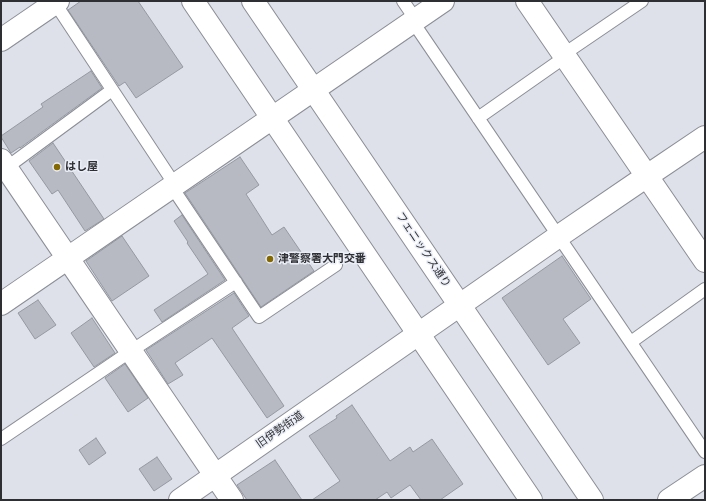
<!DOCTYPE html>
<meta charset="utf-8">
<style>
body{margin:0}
#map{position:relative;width:706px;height:501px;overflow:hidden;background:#dee1ea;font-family:"Varela Round",sans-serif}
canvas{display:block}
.frame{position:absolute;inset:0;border:2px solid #2e2f33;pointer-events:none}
</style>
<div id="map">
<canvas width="706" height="501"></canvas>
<div class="frame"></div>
</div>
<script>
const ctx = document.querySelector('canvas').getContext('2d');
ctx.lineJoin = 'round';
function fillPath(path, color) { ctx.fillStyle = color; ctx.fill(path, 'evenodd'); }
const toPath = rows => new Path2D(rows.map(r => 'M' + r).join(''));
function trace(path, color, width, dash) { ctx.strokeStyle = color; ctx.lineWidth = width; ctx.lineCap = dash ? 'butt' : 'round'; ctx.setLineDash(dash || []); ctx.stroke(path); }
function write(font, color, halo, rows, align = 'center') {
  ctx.font = font + ' "Varela Round","Noto Sans JP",sans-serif'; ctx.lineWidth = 3; ctx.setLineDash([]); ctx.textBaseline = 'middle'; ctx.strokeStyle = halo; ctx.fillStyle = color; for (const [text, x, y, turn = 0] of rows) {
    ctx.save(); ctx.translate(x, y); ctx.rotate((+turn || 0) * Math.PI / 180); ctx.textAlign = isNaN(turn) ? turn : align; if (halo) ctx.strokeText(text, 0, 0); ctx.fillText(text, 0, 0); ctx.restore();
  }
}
const building = toPath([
 [81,1,138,1,183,67,136,98,125,82,119,86,68,10,81,1],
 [91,71,102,88,20,148,20,147,11,153,1,137,1,136,43,107,41,104,91,71],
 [53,143,104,219,85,231,58,190,52,194,29,161,53,143],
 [240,157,259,185,246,194,272,235,284,227,314,271,261,307,185,193,240,157],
 [182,215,225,280,162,322,154,310,208,274,187,243,188,242,174,221,182,215],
 [122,236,149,276,112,301,86,261,122,236],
 [562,256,591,299,563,319,580,343,548,365,502,298,562,256],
 [234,293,249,316,232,328,284,406,267,418,212,338,175,363,183,375,168,384,146,350,234,293],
 [38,300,56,325,35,339,18,313,38,300],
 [92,318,115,353,94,367,71,333,92,318],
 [125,364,148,398,128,412,105,378,125,364],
 [352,405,390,461,410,447,413,452,432,439,463,484,440,500,421,500,410,485,391,498,387,492,375,500,312,500,340,481,309,436,337,418,336,416,352,405],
 [96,438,106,453,89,465,79,450,96,438],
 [157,457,172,479,154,491,139,469,157,457],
 [275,460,302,500,247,500,237,485,275,460]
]);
fillPath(building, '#b7bac2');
trace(building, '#9598a0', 1);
const lane = toPath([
 [403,1,416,20],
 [55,3,175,185],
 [413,22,705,452],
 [564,54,642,1],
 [478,118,565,57],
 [2,171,112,90],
 [172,187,259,317,336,265],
 [631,342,705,289],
 [1,439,131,351,236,282]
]);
const street = toPath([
 [527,1,705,261],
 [1,40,58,1],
 [1,160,232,500],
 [1,304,443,1],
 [180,500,559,236,647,176,705,137],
 [669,500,705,476]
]);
const secondary = toPath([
 [193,1,531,500],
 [253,1,592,500]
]);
trace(lane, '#8b8e96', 14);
trace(street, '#8b8e96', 24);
trace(secondary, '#8b8e96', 24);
trace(lane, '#fff', 12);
trace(street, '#fff', 22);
trace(secondary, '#fff', 22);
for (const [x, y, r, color] of [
 [57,167,4,"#846801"],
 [270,259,4,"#846801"]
]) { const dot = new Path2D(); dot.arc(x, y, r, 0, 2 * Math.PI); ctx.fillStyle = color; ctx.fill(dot); trace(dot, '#ebeef7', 1.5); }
write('bold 11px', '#2e2f33', '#ebeef7', [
 ["はし屋",65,167],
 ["津警察署大門交番",278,259]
], 'left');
write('11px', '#2e2f33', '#ebeef7', [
 ["フェニックス通り",423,250,56],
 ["旧伊勢街道",280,430,-35]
]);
</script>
